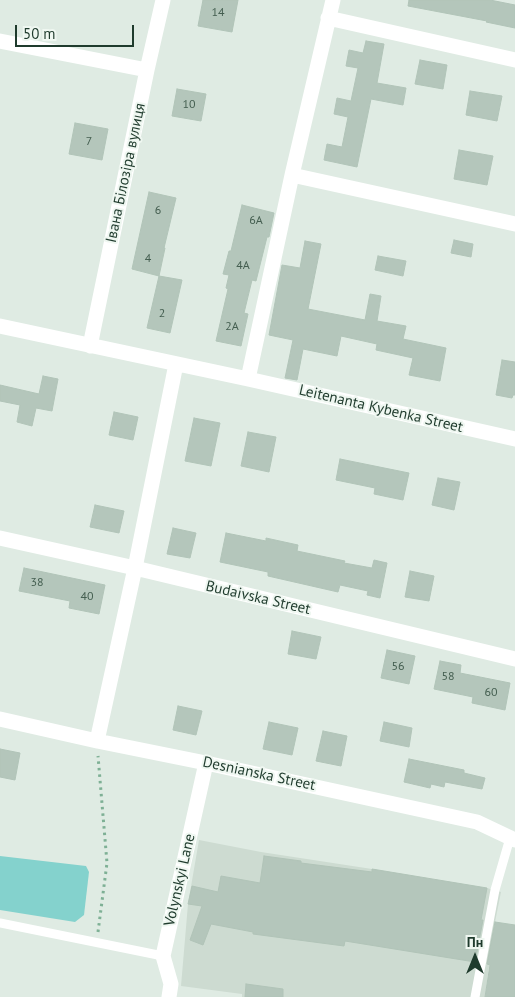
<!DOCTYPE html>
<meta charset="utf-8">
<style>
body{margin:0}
#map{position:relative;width:515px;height:997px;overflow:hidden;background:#dfebe3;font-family:"PT Sans",sans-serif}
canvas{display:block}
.north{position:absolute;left:450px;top:932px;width:50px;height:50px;-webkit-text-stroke:4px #eff7f1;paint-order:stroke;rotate:0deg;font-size:14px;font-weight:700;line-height:20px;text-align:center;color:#1f3b2d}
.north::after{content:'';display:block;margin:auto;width:18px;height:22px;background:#1f3b2d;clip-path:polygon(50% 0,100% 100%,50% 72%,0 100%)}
.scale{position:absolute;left:15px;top:25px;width:119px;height:22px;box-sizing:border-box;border:2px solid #1f3b2d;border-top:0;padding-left:6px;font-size:15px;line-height:18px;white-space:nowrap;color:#1f3b2d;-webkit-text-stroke:4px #eff7f1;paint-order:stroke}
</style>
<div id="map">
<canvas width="515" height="997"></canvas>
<div class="north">Пн</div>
<div class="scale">50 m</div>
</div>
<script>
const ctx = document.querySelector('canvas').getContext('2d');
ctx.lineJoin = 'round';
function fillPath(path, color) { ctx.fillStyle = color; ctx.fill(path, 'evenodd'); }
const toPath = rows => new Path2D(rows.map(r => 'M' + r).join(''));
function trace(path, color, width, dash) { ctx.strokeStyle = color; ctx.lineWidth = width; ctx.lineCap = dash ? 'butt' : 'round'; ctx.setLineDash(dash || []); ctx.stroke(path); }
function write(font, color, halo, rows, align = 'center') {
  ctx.font = font + ' "PT Sans",sans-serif'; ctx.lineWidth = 4; ctx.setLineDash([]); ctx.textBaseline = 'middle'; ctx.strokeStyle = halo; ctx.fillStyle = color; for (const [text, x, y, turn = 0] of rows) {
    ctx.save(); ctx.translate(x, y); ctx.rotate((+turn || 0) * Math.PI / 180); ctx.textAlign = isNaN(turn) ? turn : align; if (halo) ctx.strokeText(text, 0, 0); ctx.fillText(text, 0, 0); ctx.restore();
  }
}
fillPath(toPath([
 [199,840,261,852,372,869,487,888,501,892,495,922,485,997,242,997,242,994,181,986,188,904]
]), '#cddbd1');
fillPath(toPath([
 [0,856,86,866,89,872,84,915,75,922,0,910]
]), '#84d2cd');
const building = toPath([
 [203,0,238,0,232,32,198,26,203,0],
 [409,0,490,0,515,5,515,28,486,22,487,21,408,6,409,0],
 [366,41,384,44,377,83,406,88,403,105,371,99,357,167,324,160,327,144,342,147,348,117,334,114,337,98,351,101,358,68,346,66,349,50,363,53,366,41],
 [420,60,447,65,443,89,415,84,420,60],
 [177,89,206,94,201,121,172,116,177,89],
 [470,91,502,96,497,121,466,115,470,91],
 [75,123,108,129,102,160,69,154,75,123],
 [459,150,493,156,487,185,454,179,459,150],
 [149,192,176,198,164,248,165,248,159,276,132,269,149,192],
 [242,205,274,213,269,237,267,237,256,281,252,280,244,313,248,314,241,346,216,341,228,289,226,288,229,275,223,274,229,251,231,251,242,205],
 [454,240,473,244,471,257,451,253,454,240],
 [305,241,321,244,308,309,365,320,370,294,381,296,377,321,406,326,403,339,446,348,440,381,409,375,413,358,376,350,377,344,341,336,337,356,303,349,297,380,285,378,293,340,269,335,282,265,300,268,305,241],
 [378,256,406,261,403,276,375,270,378,256],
 [159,276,182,280,170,333,147,328,159,276],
 [502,360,515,362,515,395,513,395,512,398,496,395,502,360],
 [43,376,58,379,52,411,36,408,32,426,17,422,20,405,0,401,0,385,39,394,43,376],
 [114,412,138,417,133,440,109,435,114,412],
 [194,418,220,423,211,466,185,461,194,418],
 [248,432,276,437,269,472,241,466,248,432],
 [340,459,409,473,403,500,374,494,375,488,336,480,340,459],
 [438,478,460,482,454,510,432,505,438,478],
 [95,505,124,511,119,533,90,527,95,505],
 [173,528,196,533,190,558,167,554,173,528],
 [226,533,266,541,266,538,298,545,297,551,345,561,344,563,372,568,374,560,387,563,380,598,367,595,368,591,340,585,338,592,268,576,268,572,220,562,226,533],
 [24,568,105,585,99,614,69,608,70,601,19,591,24,568],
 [410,571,434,576,429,601,405,597,410,571],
 [292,631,321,637,316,659,288,654,292,631],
 [387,650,415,656,409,684,381,678,387,650],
 [440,661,461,665,460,673,510,683,505,710,472,703,473,697,434,689,440,661],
 [178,706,202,711,196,735,173,730,178,706],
 [269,722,298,728,292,755,263,749,269,722],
 [384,722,412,728,409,747,380,741,384,722],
 [323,731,347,736,341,766,316,761,323,731],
 [0,749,20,753,15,780,0,777,0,749],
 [409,759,464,770,464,773,485,778,482,789,445,782,444,787,431,784,430,788,404,782,409,759],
 [264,856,301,861,301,863,372,872,372,869,487,888,481,920,483,920,475,962,345,941,344,946,253,934,253,932,211,924,203,945,190,940,202,906,188,904,192,886,218,892,221,876,260,883,264,856],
 [495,922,515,925,515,997,485,997,490,965,487,964,495,922],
 [246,984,283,989,283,997,245,997,246,984]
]);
fillPath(building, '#b4c6bb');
trace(building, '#b1c4b8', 1);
trace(toPath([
 [98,932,107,863,98,756]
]), '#7eb095', 3, [2.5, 4]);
trace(toPath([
 [0,923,163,956],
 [475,997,495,890,510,838]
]), '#fff', 9);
trace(toPath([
 [328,18,515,60],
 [0,41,147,70],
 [292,175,515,224],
 [0,326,248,379,515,439],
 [90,346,147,70,163,0],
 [248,379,292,175,333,0],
 [0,538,135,568,515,659],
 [0,719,97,741,206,763,477,822,515,840],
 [97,741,135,568,176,364],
 [169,997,171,984,163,956,206,763]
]), '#fff', 15);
write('12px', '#445e50', null, [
 ["14",218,13],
 ["10",189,105],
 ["7",89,142],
 ["6",158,211],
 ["6А",256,221],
 ["4",148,259],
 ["4А",243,266],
 ["2",162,314],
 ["2А",232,327],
 ["38",37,583],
 ["40",87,597],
 ["56",398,667],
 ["58",448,677],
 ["60",491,693]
]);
write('15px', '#1f3b2d', '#eff7f1', [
 ["Івана Білозіра вулиця",126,173,-78],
 ["Leitenanta Kybenka Street",381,409,13],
 ["Budaivska Street",258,598,13],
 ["Desnianska Street",259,774,12],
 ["Volynskyi Lane",180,880,-77]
]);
</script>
